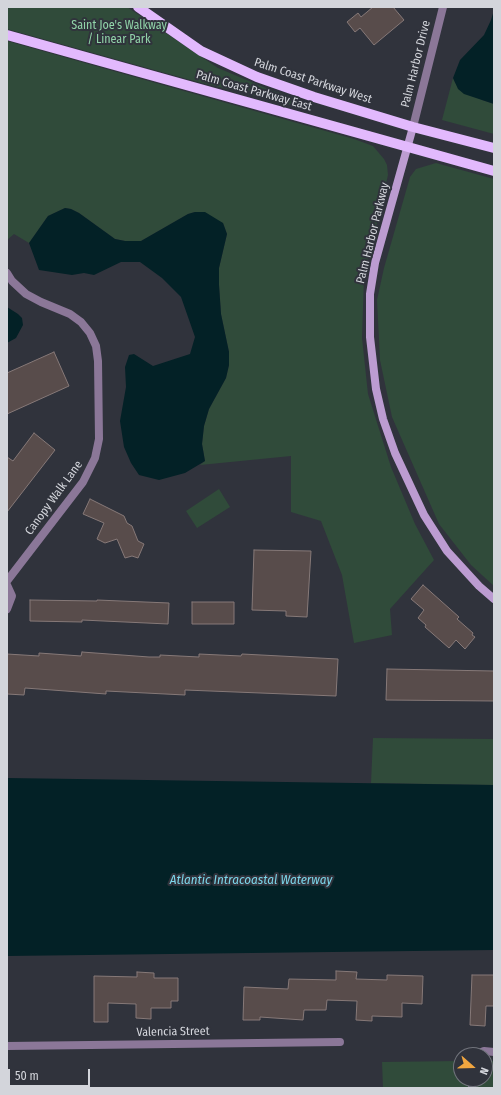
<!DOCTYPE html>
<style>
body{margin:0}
#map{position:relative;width:501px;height:1095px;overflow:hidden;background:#30333c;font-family:"Fira Sans Condensed",sans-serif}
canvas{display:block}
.frame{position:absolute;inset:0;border:8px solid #d3d5db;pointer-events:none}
.north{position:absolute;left:453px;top:1047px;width:40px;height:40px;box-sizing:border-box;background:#30333c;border:1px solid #71747c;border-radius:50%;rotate:110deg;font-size:11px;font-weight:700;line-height:16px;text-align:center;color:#d3d5db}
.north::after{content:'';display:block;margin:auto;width:14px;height:18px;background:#f1a640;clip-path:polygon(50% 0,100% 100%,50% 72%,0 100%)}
.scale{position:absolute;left:8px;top:1069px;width:82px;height:18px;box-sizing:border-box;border:2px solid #d3d5db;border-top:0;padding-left:5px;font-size:12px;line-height:14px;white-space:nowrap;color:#d3d5db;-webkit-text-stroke:3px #30333c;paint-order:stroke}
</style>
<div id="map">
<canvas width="501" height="1095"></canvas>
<div class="frame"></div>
<div class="north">N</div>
<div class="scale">50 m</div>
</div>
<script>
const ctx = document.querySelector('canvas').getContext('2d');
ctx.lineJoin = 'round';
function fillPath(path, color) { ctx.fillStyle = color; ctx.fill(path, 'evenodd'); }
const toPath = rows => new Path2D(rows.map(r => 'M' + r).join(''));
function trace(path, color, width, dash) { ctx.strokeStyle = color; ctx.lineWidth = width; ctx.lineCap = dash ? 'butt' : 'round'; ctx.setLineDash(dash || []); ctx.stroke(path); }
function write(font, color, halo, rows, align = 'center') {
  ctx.font = font + ' "Fira Sans Condensed",sans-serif'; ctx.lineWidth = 4; ctx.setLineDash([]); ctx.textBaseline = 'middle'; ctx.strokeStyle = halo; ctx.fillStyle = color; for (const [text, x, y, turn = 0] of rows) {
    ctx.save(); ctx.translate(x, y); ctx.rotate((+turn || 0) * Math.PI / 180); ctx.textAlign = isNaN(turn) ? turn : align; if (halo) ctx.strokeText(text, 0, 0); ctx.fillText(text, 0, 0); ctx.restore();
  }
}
fillPath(toPath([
 [7,7,127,7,218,68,273,91,302,100,299,107,187,79,7,29],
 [7,41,354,139,373,146,384,159,387,165,388,175,364,278,362,338,368,394,391,467,415,524,434,560,390,609,392,635,354,643,342,575,321,521,291,512,291,456,200,465,205,461,202,444,204,426,209,409,226,378,229,365,229,352,221,314,219,285,219,268,227,234,223,223,195,212,188,214,141,241,125,241,115,239,79,213,71,209,65,208,48,216,29,243,14,234,7,240],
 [453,78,455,83,482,100,494,104,494,134,442,120],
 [436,163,494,179,494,586,471,565,439,524,392,417,380,360,377,300,384,268,410,177,416,169],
 [219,489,230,507,197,528,186,511],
 [373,738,494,739,494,785,371,783],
 [461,1061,461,1079,485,1079,485,1061,494,1061,494,1088,383,1088,382,1062]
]), '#304b3a');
fillPath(toPath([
 [494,10,494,104,464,94,458,89,453,78,460,60,484,35,491,20],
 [65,208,71,209,79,213,115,239,125,241,141,241,188,214,195,212,205,212,223,223,227,234,219,268,219,285,221,314,229,352,229,365,226,378,209,409,204,426,202,444,205,461,185,473,159,480,139,475,131,463,124,447,120,421,126,387,125,367,129,355,134,354,153,366,190,354,195,337,181,297,162,278,140,262,121,262,94,275,84,273,72,275,39,270,29,243,48,216],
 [7,307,18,314,22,318,23,325,16,338,7,343],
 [7,778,494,785,494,950,7,956]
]), '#032126');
const building = toPath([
 [373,7,393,7,404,20,374,45,360,28,355,32,347,22,358,13,361,17,373,7],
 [54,352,69,386,7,414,7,373,54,352],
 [34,433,55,450,7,512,7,457,13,461,34,433],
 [90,499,124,516,127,523,132,526,138,541,144,544,138,558,132,556,125,558,117,539,105,543,97,539,104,523,83,514,90,499],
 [254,550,311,551,307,617,286,616,286,611,252,610,254,550],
 [423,585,459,617,457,619,473,633,472,635,475,637,465,649,456,640,449,648,425,627,426,625,418,618,424,610,411,599,423,585],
 [30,600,97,601,97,600,169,603,168,624,82,620,82,622,30,621,30,600],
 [192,602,234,602,234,624,192,624,192,602],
 [82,652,149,657,160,657,160,655,199,657,199,654,241,656,242,654,338,659,336,696,185,690,185,695,106,691,106,694,25,688,24,695,7,694,7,654,39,656,39,653,81,656,82,652],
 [387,669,494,671,494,701,386,700,387,669],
 [336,971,357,972,356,979,387,980,387,975,423,976,422,1004,402,1003,402,1017,372,1016,372,1021,356,1020,357,1001,327,1000,326,1010,304,1010,303,1020,260,1017,260,1020,243,1020,244,987,288,989,289,979,336,980,336,971],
 [137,972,154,973,154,978,178,978,178,1001,171,1001,171,1008,151,1008,151,1019,136,1018,136,1004,108,1003,108,1022,94,1022,94,976,137,977,137,972],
 [472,975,494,975,494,1006,486,1006,485,1026,470,1025,472,975]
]);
fillPath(building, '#584c4b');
trace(building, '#867978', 1);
trace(toPath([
 [413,127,443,7],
 [7,273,12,281,26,294,41,302,70,314,81,322,90,333,96,346,98,361,99,439,95,458,83,482,7,581],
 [7,585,12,596,7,609],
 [7,1046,340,1042],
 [474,1055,484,1051,494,1052],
 [472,1079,472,1088]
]), '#8b7798', 8);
trace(toPath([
 [413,127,375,263,370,294,370,337,376,389,383,419,395,453,424,515,447,551,479,586,494,599]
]), '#bc9cd1', 8);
trace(toPath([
 [138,7,201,51,257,77,314,97,413,127,494,148],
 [7,35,494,171]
]), '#e2b9fd', 10);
write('12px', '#91d4a9', '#30333c', [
 ["Saint Joe's Walkway",119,26],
 ["/ Linear Park",119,40]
]);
write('12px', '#d3d5db', '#30333c', [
 ["Palm Harbor Drive",416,64,-76],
 ["Palm Coast Parkway West",313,81,18],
 ["Palm Coast Parkway East",254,91,16],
 ["Palm Harbor Parkway",373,233,-76],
 ["Canopy Walk Lane",54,498,-54],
 ["Valencia Street",173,1032,-1]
]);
write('italic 13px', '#7cd6ea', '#30333c', [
 ["Atlantic Intracoastal Waterway",251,880]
]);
</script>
